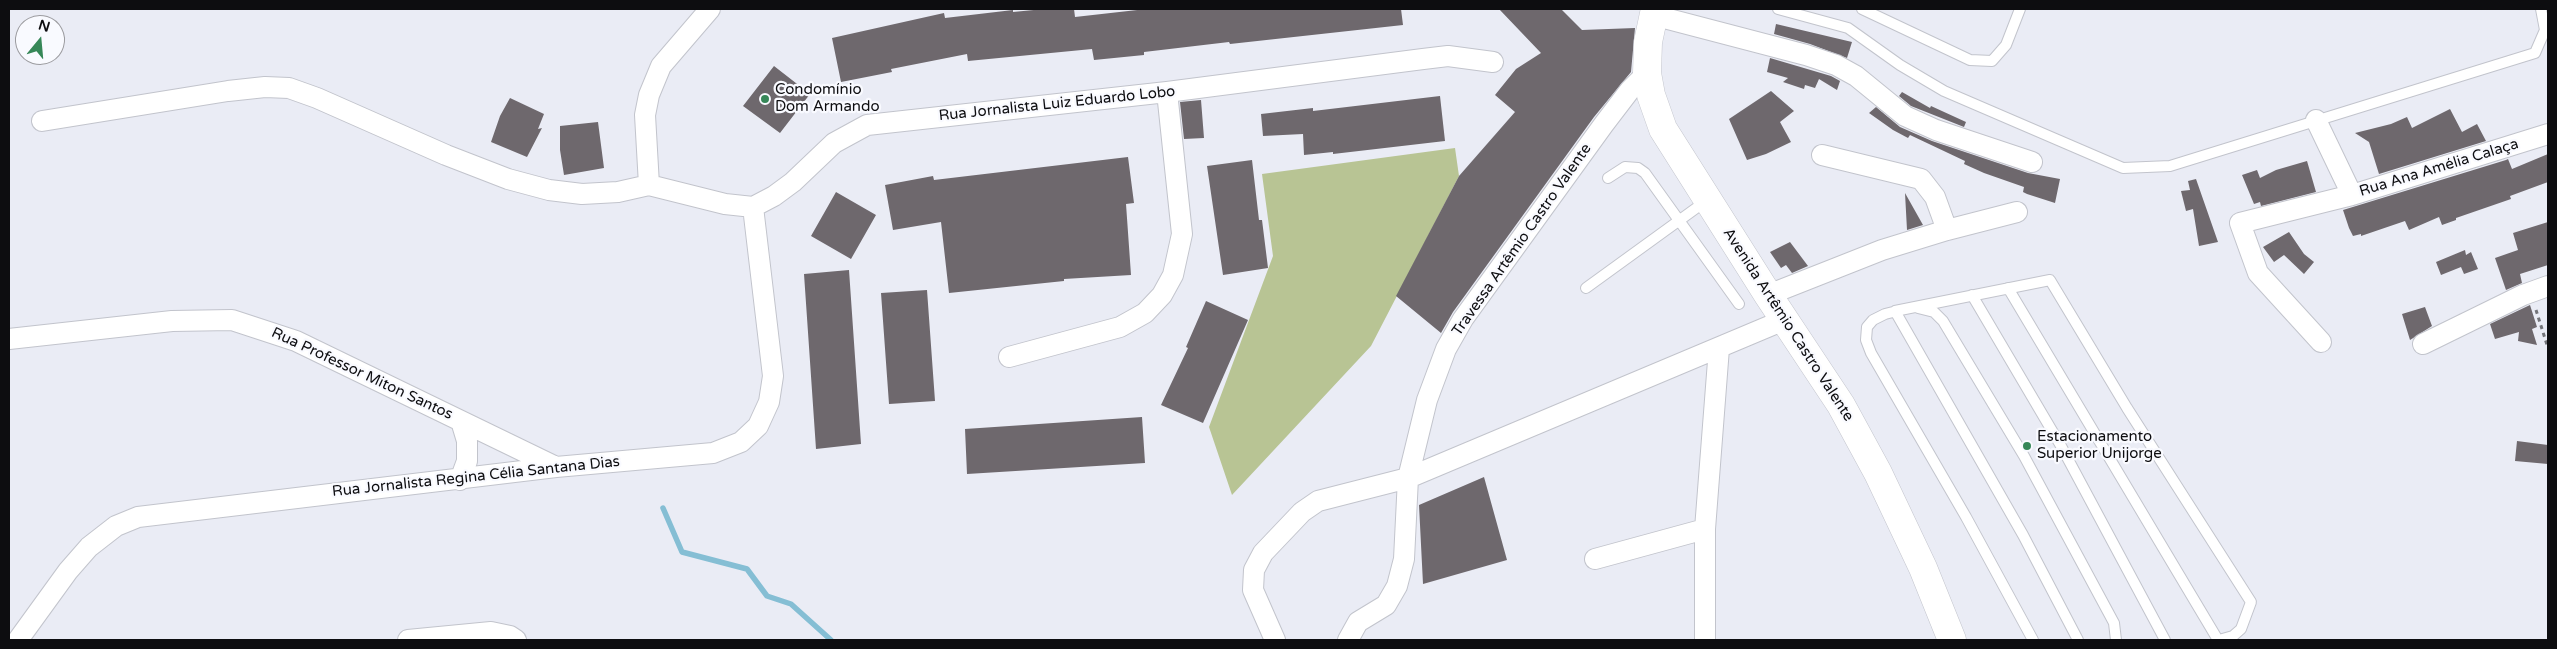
<!DOCTYPE html>
<meta charset="utf-8">
<style>
body{margin:0}
#map{position:relative;width:2557px;height:649px;overflow:hidden;background:#eaecf5;font-family:"Varela Round",sans-serif}
canvas{display:block}
.frame{position:absolute;inset:0;border:10px solid #0d0d10;pointer-events:none}
.north{position:absolute;left:15px;top:15px;width:50px;height:50px;box-sizing:border-box;background:#f9faff;border:1px solid #9b9b9f;border-radius:50%;rotate:17deg;font-size:14px;font-weight:700;line-height:20px;text-align:center;color:#0d0d10}
.north::after{content:'';display:block;margin:auto;width:18px;height:22px;background:#368758;clip-path:polygon(50% 0,100% 100%,50% 72%,0 100%)}
</style>
<div id="map">
<canvas width="2557" height="649"></canvas>
<div class="frame"></div>
<div class="north">N</div>
</div>
<script>
const ctx = document.querySelector('canvas').getContext('2d');
ctx.lineJoin = 'round';
function fillPath(path, color) { ctx.fillStyle = color; ctx.fill(path, 'evenodd'); }
const toPath = rows => new Path2D(rows.map(r => 'M' + r).join(''));
function trace(path, color, width, dash) { ctx.strokeStyle = color; ctx.lineWidth = width; ctx.lineCap = dash ? 'butt' : 'round'; ctx.setLineDash(dash || []); ctx.stroke(path); }
function write(font, color, halo, rows, align = 'center') {
  ctx.font = font + ' "Varela Round",sans-serif'; ctx.lineWidth = 4.5; ctx.setLineDash([]); ctx.textBaseline = 'middle'; ctx.strokeStyle = halo; ctx.fillStyle = color; for (const [text, x, y, turn = 0] of rows) {
    ctx.save(); ctx.translate(x, y); ctx.rotate((+turn || 0) * Math.PI / 180); ctx.textAlign = isNaN(turn) ? turn : align; if (halo) ctx.strokeText(text, 0, 0); ctx.fillText(text, 0, 0); ctx.restore();
  }
}
fillPath(toPath([
 [1455,148,1459,176,1371,346,1232,495,1209,427,1273,256,1262,174]
]), '#b8c494');
trace(toPath([
 [663,508,682,552,747,569,767,596,791,604,831,640]
]), '#85bed4', 5.5);
fillPath(toPath([
 [1044,9,1074,9,1075,17,1146,9,1401,9,1403,25,1230,44,1229,42,1144,52,1144,55,1094,60,1092,49,968,61,967,54,891,69,892,72,841,82,832,38,944,13,945,18,1013,10,1013,12],
 [1499,9,1561,9,1582,30,1635,28,1631,72,1594,117,1453,312,1441,333,1396,296,1459,176,1515,112,1495,95,1516,69,1541,53],
 [1776,24,1852,42,1847,58,1810,44,1774,34],
 [1770,58,1831,76,1840,81,1837,90,1819,79,1815,88,1805,85,1804,89,1783,82,1788,78,1767,72],
 [774,66,810,94,780,133,743,106],
 [1771,91,1794,111,1780,122,1791,142,1766,154,1747,160,1729,119],
 [1902,92,1930,108,1931,106,1966,122,1964,127,1911,106,1899,96],
 [1440,96,1445,141,1333,154,1333,152,1304,155,1303,134,1263,136,1261,114,1313,108,1313,111],
 [510,98,544,114,538,129,542,128,527,157,491,142,500,116],
 [1201,100,1204,138,1184,139,1180,102],
 [1876,107,1900,127,1932,141,2028,173,2060,179,2055,203,2027,194,2023,192,2024,187,1984,173,1964,164,1965,161,1910,135,1908,138,1893,130,1869,113],
 [2450,109,2462,132,2477,124,2486,141,2379,174,2369,142,2355,133,2391,124,2407,117,2412,128],
 [598,122,604,168,564,175,560,150,560,126],
 [2548,154,2548,182,2510,196,2511,199,2456,218,2456,220,2442,225,2439,217,2409,230,2405,221,2361,236,2361,234,2353,236,2349,228,2343,210,2506,160,2508,159,2512,169],
 [1128,157,1134,203,1126,204,1131,275,1064,279,1064,281,949,293,941,222,893,230,885,185,933,176,934,180],
 [1252,160,1259,220,1262,220,1268,268,1223,275,1207,166],
 [2307,161,2316,192,2261,206,2260,202,2254,204,2242,175,2257,170,2260,178,2276,170],
 [2196,179,2218,242,2199,246,2193,209,2186,211,2181,191,2190,190,2188,181],
 [836,192,876,215,851,259,811,236],
 [1905,193,1923,225,1907,230],
 [2548,222,2548,265,2520,274,2522,283,2506,290,2495,258,2518,250,2513,233],
 [2289,232,2304,254,2314,262,2304,274,2284,255,2274,262,2263,247],
 [1790,242,1808,266,1792,273,1786,265,1781,268,1770,252],
 [2465,250,2466,255,2471,252,2478,269,2464,274,2461,267,2441,275,2436,262],
 [849,270,861,444,816,449,804,274],
 [927,290,935,401,889,404,881,293],
 [1206,301,1248,320,1203,423,1161,405,1188,348,1186,347],
 [2530,305,2537,327,2532,329,2537,345,2518,341,2519,332,2495,339,2490,324],
 [2425,307,2432,326,2410,340,2402,314],
 [1142,417,1145,463,967,474,965,429],
 [2517,441,2548,445,2548,464,2515,461],
 [1484,477,1507,560,1423,584,1419,505]
]), '#6e686d');
const service = toPath([
 [1778,9,1848,28,1900,65,1944,91,2123,168,2170,166,2535,53,2545,30,2541,9],
 [1862,9,1970,60,1992,61,2006,45,2020,9],
 [1608,178,1625,167,1638,168,1645,173,1739,304],
 [1586,288,1706,201],
 [2008,288,2218,640],
 [1972,295,2061,446,2165,640],
 [1918,308,1934,312,1943,321,2024,456,2114,623,2116,640],
 [1901,310,1885,314,1873,320,1867,327,1866,340,1871,353,1966,517,2033,640],
 [2078,640,2023,535,1895,311,2050,280,2127,408,2251,602,2241,629,2233,636,2219,640]
]);
const minor = toPath([
 [1653,15,1806,55,1836,65,1856,76,1905,116,1936,130,2032,162],
 [2316,120,2352,195,2548,134],
 [42,121,228,91,265,87,289,88,317,98,446,155,508,179,549,190,582,194,618,192,649,185,725,204,753,207,774,196,793,182,834,143,867,125,1167,92,1423,59,1448,56,1493,62],
 [1822,155,1921,179,1935,197,1947,230],
 [649,185,645,115,649,95,661,66,710,9],
 [1768,295,1882,250,1947,230,2017,212],
 [9,339,172,321,232,320,296,341,556,467],
 [2321,342,2258,273,2240,223,2352,195],
 [2423,344,2523,295,2548,286],
 [1009,357,1120,327,1145,313,1162,295,1173,275,1182,234,1167,92],
 [460,480,467,461,467,441,461,421],
 [1595,559,1705,529],
 [18,640,68,571,89,547,116,526,138,517,556,467,713,453,741,442,758,426,769,402,773,376,753,207],
 [408,640,491,632,510,636,516,640],
 [1275,640,1253,590,1254,570,1263,553,1302,512,1318,501,1408,478,1784,320],
 [1348,640,1358,622,1386,605,1397,586,1404,559,1408,478,1427,400,1446,349,1463,319,1604,124,1630,90,1647,73],
 [1705,640,1705,529,1719,348]
]);
const secondary = toPath([
 [1655,9,1648,42,1647,73,1651,95,1663,129,1768,295,1841,405,1878,473,1923,568,1952,640]
]);
trace(service, '#c2c4cc', 12);
trace(minor, '#c2c4cc', 22);
trace(secondary, '#c2c4cc', 29);
trace(toPath([
 [2536,310,2548,348]
]), '#737479', 3, [4, 4]);
trace(service, '#fff', 10);
trace(minor, '#fff', 20);
trace(secondary, '#fff', 28);
for (const [x, y, r, color] of [
 [765,99,5,"#368758"],
 [2027,446,5,"#368758"]
]) { const dot = new Path2D(); dot.arc(x, y, r, 0, 2 * Math.PI); ctx.fillStyle = color; ctx.fill(dot); trace(dot, '#f9faff', 2); }
write('15px', '#0d0d10', '#f9faff', [
 ["Condomínio",775,90],
 ["Dom Armando",775,107],
 ["Estacionamento",2037,437],
 ["Superior Unijorge",2037,454]
], 'left');
write('15px', '#0d0d10', '#f9faff', [
 ["Rua Jornalista Luiz Eduardo Lobo",1057,104,-6],
 ["Rua Ana Amélia Calaça",2439,168,-17],
 ["Travessa Artêmio Castro Valente",1522,240,-55],
 ["Avenida Artêmio Castro Valente",1788,325,57],
 ["Rua Professor Miton Santos",362,374,25],
 ["Rua Jornalista Regina Célia Santana Dias",476,477,-6]
]);
</script>
